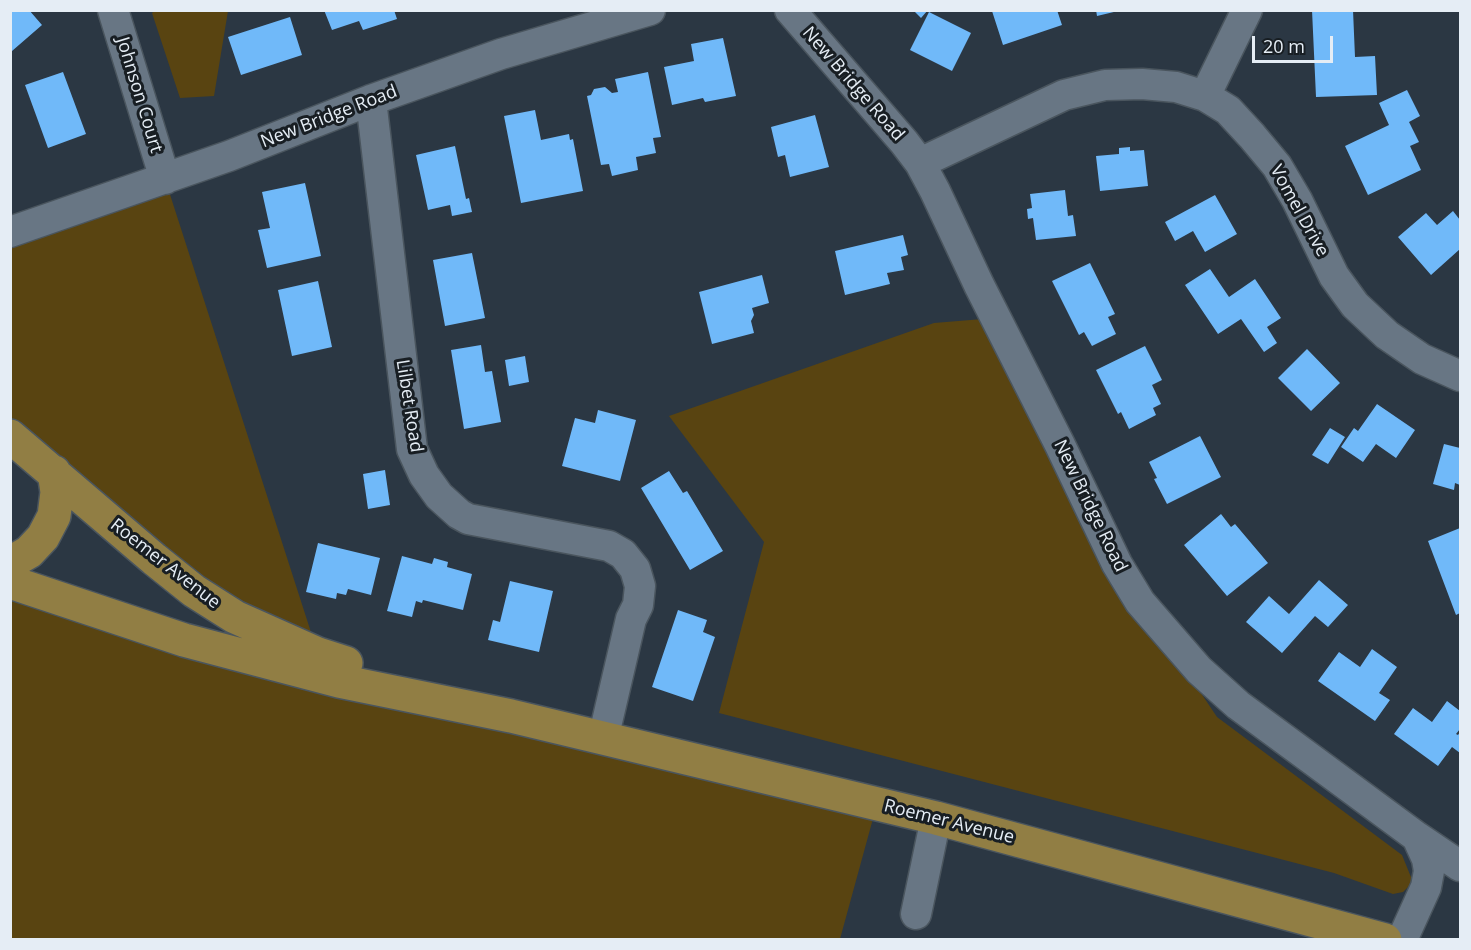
<!DOCTYPE html>
<style>
body{margin:0}
#map{position:relative;width:1471px;height:950px;overflow:hidden;background:#2b3743;font-family:"Open Sans",sans-serif}
canvas{display:block}
.frame{position:absolute;inset:0;border:12px solid #e5edf5;pointer-events:none}
.scale{position:absolute;left:1252px;top:36px;width:81px;height:27px;box-sizing:border-box;border:3px solid #e5edf5;border-top:0;padding-left:8px;font-size:18px;line-height:21px;white-space:nowrap;color:#e5edf5;-webkit-text-stroke:4px #181e23;paint-order:stroke}
</style>
<div id="map">
<canvas width="1471" height="950"></canvas>
<div class="frame"></div>
<div class="scale">20 m</div>
</div>
<script>
const ctx = document.querySelector('canvas').getContext('2d');
ctx.lineJoin = 'round';
function fillPath(path, color) { ctx.fillStyle = color; ctx.fill(path, 'evenodd'); }
const toPath = rows => new Path2D(rows.map(r => 'M' + r).join(''));
function trace(path, color, width, dash) { ctx.strokeStyle = color; ctx.lineWidth = width; ctx.lineCap = dash ? 'butt' : 'round'; ctx.setLineDash(dash || []); ctx.stroke(path); }
function write(font, color, halo, rows, align = 'center') {
  ctx.font = font + ' "Open Sans",sans-serif'; ctx.lineWidth = 6; ctx.setLineDash([]); ctx.textBaseline = 'middle'; ctx.strokeStyle = halo; ctx.fillStyle = color; for (const [text, x, y, turn = 0] of rows) {
    ctx.save(); ctx.translate(x, y); ctx.rotate((+turn || 0) * Math.PI / 180); ctx.textAlign = isNaN(turn) ? turn : align; if (halo) ctx.strokeText(text, 0, 0); ctx.fillText(text, 0, 0); ctx.restore();
  }
}
fillPath(toPath([
 [155,11,228,11,214,96,180,98,152,13],
 [165,179,318,654,235,617,11,436,11,234],
 [995,318,1140,602,1217,717,1402,855,1413,882,1403,892,1393,894,1334,873,719,713,764,542,669,416,934,323],
 [11,582,877,804,840,939,11,940]
]), '#594411');
fillPath(toPath([
 [10,10,29,10,42,25,12,51,10,50],
 [324,10,394,10,397,19,363,30,359,21,332,30],
 [913,10,928,10,921,18],
 [994,10,1057,10,1062,25,1003,45,992,11],
 [1096,10,1118,10,1118,11,1097,16],
 [1312,10,1353,10,1355,57,1375,56,1377,95,1316,97],
 [929,12,971,33,952,71,910,50],
 [290,17,302,55,241,75,228,37],
 [723,38,736,96,705,102,703,98,672,105,664,67,694,61,691,44],
 [63,72,86,134,48,148,25,85],
 [648,72,661,137,653,138,656,153,636,157,638,170,612,176,609,164,601,165,587,96,591,95,594,89,605,87,612,93,618,92,615,79],
 [1407,90,1420,116,1409,122,1419,142,1410,146,1421,170,1368,195,1345,146,1389,125,1379,103],
 [535,110,541,140,569,134,570,140,573,139,583,191,521,203,504,116],
 [815,115,829,167,790,177,785,155,778,157,771,127],
 [455,146,466,199,469,198,472,212,452,216,450,205,428,210,416,155],
 [1130,147,1130,151,1144,150,1148,186,1100,191,1096,156,1119,154,1119,148],
 [305,183,321,256,267,268,258,230,270,228,262,192],
 [1065,190,1068,216,1073,215,1076,236,1036,240,1033,218,1028,219,1027,209,1032,208,1030,194],
 [1215,195,1237,234,1205,252,1193,231,1175,241,1165,222],
 [1453,211,1460,220,1460,249,1431,275,1398,237,1426,213,1437,225],
 [903,235,908,255,901,257,904,270,887,273,890,284,845,295,835,251],
 [472,253,485,318,445,326,433,260],
 [1090,263,1115,314,1108,317,1116,334,1092,346,1084,332,1079,335,1052,281],
 [1210,269,1229,297,1255,279,1281,318,1267,327,1277,343,1264,352,1241,319,1218,334,1185,285],
 [762,275,769,303,752,308,754,315,751,321,754,333,712,344,699,292],
 [318,281,332,347,292,356,278,290],
 [481,345,485,372,492,371,501,422,464,429,451,350],
 [1145,346,1162,380,1152,385,1161,404,1153,408,1156,415,1129,429,1121,412,1118,414,1096,370],
 [1307,349,1340,383,1311,411,1278,378],
 [525,356,529,382,509,386,505,360],
 [1377,404,1415,430,1396,458,1376,444,1363,462,1341,447,1354,428,1358,431],
 [598,410,636,420,620,481,562,466,575,418,595,423],
 [1330,428,1345,437,1328,464,1312,455],
 [1200,436,1221,477,1167,504,1154,479,1157,478,1149,462],
 [1444,444,1460,448,1460,485,1455,483,1454,490,1433,484],
 [385,470,390,505,368,509,363,474],
 [669,471,683,493,687,491,723,551,690,570,641,488],
 [1221,514,1231,527,1235,524,1268,563,1227,596,1184,545],
 [1460,528,1460,613,1456,615,1428,541],
 [318,543,380,558,371,595,348,589,346,595,337,593,336,599,306,592],
 [402,556,432,564,434,558,448,562,447,567,472,574,463,610,423,600,422,603,416,601,412,617,387,611],
 [1319,580,1348,605,1328,627,1315,616,1282,653,1246,622,1269,596,1289,614],
 [510,581,553,591,539,652,488,640,493,620,500,622],
 [678,610,707,620,703,632,715,637,693,701,652,687],
 [1372,649,1397,667,1379,693,1390,700,1375,721,1318,681,1339,652,1360,667],
 [1447,701,1460,711,1460,729,1456,734,1458,735,1460,732,1460,753,1452,747,1438,766,1394,734,1413,708,1432,722]
]), '#70b9f9');
const minor = toPath([
 [113,10,165,179],
 [790,10,904,142,920,163,935,191,979,285,1060,445,1117,564,1140,602,1199,670,1238,705,1417,837,1427,859,1429,871,1426,887,1402,940],
 [1205,96,1247,10],
 [371,100,412,449,424,475,439,496,459,514,468,519,609,546,623,554,635,569,640,586,638,605,631,619,603,739],
 [920,163,1064,95,1105,85,1142,84,1176,87,1205,96,1228,110,1252,136,1277,166,1297,200,1334,276,1355,305,1387,335,1422,359,1460,376],
 [10,232,229,156,371,100,501,54,650,10],
 [1417,837,1460,866],
 [916,914,936,818]
]);
const major = toPath([
 [10,436,154,559,194,591,235,617,318,654,346,663],
 [10,563,29,552,43,537,54,516,57,492,54,472],
 [10,582,184,640,339,681,511,716,936,818,1385,940]
]);
trace(minor, '#4a555e', 33);
trace(major, '#4a555e', 36);
trace(minor, '#687684', 30);
trace(major, '#917e44', 33);
write('18px', '#e5edf5', '#181e23', [
 ["New Bridge Road",853,84,49],
 ["Johnson Court",139,95,73],
 ["New Bridge Road",329,117,-21],
 ["Vomel Drive",1299,211,61],
 ["Lilbet Road",409,406,81],
 ["New Bridge Road",1090,506,64],
 ["Roemer Avenue",165,564,38],
 ["Roemer Avenue",949,822,14]
]);
</script>
